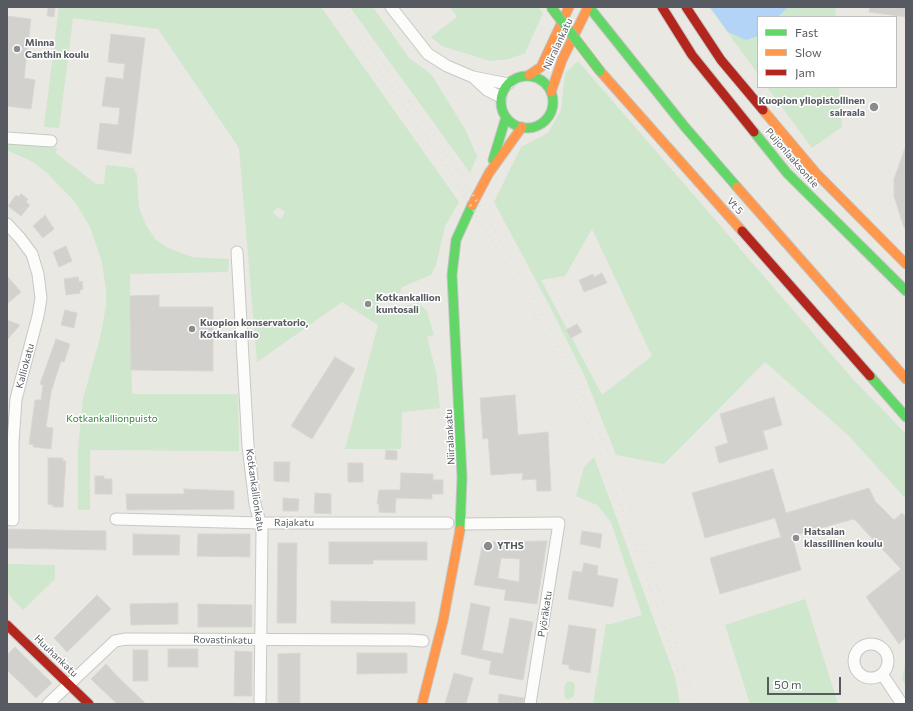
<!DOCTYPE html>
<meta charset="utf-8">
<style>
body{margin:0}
#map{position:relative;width:913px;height:711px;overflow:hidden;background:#eae8e2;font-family:Commissioner,sans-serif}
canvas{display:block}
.frame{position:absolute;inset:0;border:8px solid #575b61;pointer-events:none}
.legend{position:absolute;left:757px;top:16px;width:140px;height:72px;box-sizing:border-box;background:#fff;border:1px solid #bcbdc0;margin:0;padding:5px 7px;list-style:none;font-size:12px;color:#575b61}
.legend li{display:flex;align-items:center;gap:8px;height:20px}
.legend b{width:20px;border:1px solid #bcbdc0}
.scale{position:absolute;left:767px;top:677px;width:74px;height:18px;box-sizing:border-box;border:2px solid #575b61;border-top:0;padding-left:5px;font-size:12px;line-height:14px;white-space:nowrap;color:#575b61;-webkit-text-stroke:3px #fff;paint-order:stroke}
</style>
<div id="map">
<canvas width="913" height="711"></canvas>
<div class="frame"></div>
<ul class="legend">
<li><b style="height:5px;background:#63d668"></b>Fast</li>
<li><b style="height:5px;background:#ff974d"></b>Slow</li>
<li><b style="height:5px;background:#b3261e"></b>Jam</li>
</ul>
<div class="scale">50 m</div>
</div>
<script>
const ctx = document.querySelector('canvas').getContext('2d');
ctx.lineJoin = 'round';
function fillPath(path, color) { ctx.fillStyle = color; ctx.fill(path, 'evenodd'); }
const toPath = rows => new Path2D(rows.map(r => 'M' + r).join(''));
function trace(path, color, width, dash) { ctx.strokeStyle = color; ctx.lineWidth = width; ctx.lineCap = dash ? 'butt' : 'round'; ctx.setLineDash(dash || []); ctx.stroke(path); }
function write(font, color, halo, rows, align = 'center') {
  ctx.font = font + ' Commissioner,sans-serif'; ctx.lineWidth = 3; ctx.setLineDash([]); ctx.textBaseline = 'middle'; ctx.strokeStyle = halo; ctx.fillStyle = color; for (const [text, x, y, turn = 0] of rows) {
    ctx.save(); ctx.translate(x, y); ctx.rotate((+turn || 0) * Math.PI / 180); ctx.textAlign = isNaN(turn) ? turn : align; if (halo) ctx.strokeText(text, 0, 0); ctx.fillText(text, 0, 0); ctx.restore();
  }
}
fillPath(toPath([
 [59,7,321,7,459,202,445,226,436,265,431,275,402,287,400,293,384,293,378,295,381,312,418,303,427,311,434,335,427,337,436,372,440,408,402,412,401,449,345,449,378,325,342,302,257,362,239,148,158,29,73,18,59,128,44,127],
 [278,207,285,212,281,219,273,213],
 [350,7,373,7,409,58,431,74,465,129,477,156,470,173],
 [450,7,538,7,543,13,525,53,509,59,490,61,442,46,431,37,457,17],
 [709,7,836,7,835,17,758,17,758,74],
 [578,61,850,376,906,434,906,499,848,435,765,362,664,464,616,455,585,377,548,303,494,202,521,147,548,133,561,110,565,73],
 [592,229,652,356,602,395,541,280,565,276],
 [767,87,839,87,842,127,812,148],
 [7,143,57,148,56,153,96,184,104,184,106,165,133,168,137,175,139,208,146,225,155,239,168,248,192,257,229,259,228,272,130,274,132,394,238,394,239,451,90,450,90,510,78,510,78,450,83,399,101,334,106,305,106,291,102,262,90,227,75,202,46,172,33,162,7,150],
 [594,457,675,677,680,704,593,704,606,624,612,624,642,615,611,522,597,505,576,496,584,467],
 [7,564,55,565,55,579,23,610,10,596,7,590],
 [805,599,838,704,750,704,725,625],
 [906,658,906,686,902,679],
 [571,681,574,683,575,686,574,696,568,700,565,698,564,694,565,685,567,682]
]), '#cee7cd');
fillPath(toPath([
 [710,7,788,7,778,17,758,17,758,36,746,40,728,32]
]), '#b3d4f6');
const building = toPath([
 [48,7,55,8,54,17,47,16,48,7],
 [870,7,906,7,906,17,869,12,870,7],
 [7,16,31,19,24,78,35,80,31,109,7,106,7,16],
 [111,34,145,38,131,154,97,149,100,123,118,125,120,108,102,106,106,77,123,79,125,64,108,62,111,34],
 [905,148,906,227,904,228,894,196,894,179,905,148],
 [21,194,28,199,26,202,30,205,21,216,8,206,16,195,18,197,21,194],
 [45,215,54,229,43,238,33,226,45,215],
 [66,246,72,261,59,267,53,252,66,246],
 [602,273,607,283,584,292,579,280,593,274,594,277,602,273],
 [7,276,21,292,7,304,7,276],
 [78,277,79,282,82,281,83,289,80,290,80,293,66,295,64,279,78,277],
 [159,295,159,307,213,307,213,371,131,370,130,296,159,295],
 [65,310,77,313,74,328,61,325,65,310],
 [7,320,20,325,7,340,7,320],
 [577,324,582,332,571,338,566,330,577,324],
 [56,339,70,344,64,362,61,361,51,392,46,427,53,428,51,449,33,447,34,445,29,444,35,400,41,400,43,385,40,384,56,339],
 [335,357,355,369,312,439,291,426,335,357],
 [515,395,518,435,548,432,551,491,537,491,536,479,522,480,523,473,491,475,488,438,483,439,480,398,515,395],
 [774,397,782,425,763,431,768,449,719,463,715,447,728,443,720,414,774,397],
 [386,450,397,451,397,460,385,459,386,450],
 [48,458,63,458,63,461,66,461,63,507,53,507,53,505,48,504,48,458],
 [274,462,290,462,289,482,274,481,274,462],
 [348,463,363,463,363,482,348,482,348,463],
 [773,469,786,513,869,488,875,501,894,520,902,513,906,517,906,637,899,644,866,597,901,569,854,519,792,536,801,570,720,594,710,558,781,537,775,518,705,538,692,493,773,469],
 [401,473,433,474,433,480,443,480,443,494,432,494,432,499,396,498,395,513,379,512,379,504,377,504,379,490,400,490,401,473],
 [95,476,104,476,104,479,112,479,112,494,95,494,95,476],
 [184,489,234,491,234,509,127,510,126,494,184,494,184,489],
 [315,493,331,494,331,514,314,513,315,493],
 [283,498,299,499,298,511,283,511,283,498],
 [7,529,106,531,106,550,7,548,7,529],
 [582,531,602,534,600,548,580,544,582,531],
 [133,534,180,535,179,555,133,555,133,534],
 [198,534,250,534,250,557,197,556,198,534],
 [547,541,537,604,504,600,506,590,474,585,483,542,547,541],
 [501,558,520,559,519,582,498,578,501,558],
 [329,542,427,542,427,560,373,560,373,564,329,564,329,542],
 [278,543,297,543,296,623,277,623,278,543],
 [584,563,598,566,597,575,618,579,613,607,568,599,573,571,582,572,584,563],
 [97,595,111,609,67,652,54,638,97,595],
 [331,601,415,602,415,624,331,623,331,601],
 [178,603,178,624,131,625,130,604,178,603],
 [471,603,490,607,482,650,503,654,510,618,533,622,523,680,489,674,491,661,461,654,471,603],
 [198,604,252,605,252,627,198,627,198,604],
 [569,625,596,629,590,673,569,669,569,665,562,664,569,625],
 [15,647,52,683,36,698,7,670,7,655,15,647],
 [168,649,198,649,198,667,168,667,168,649],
 [133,650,148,650,148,681,133,681,133,650],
 [235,651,252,652,252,696,234,696,235,651],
 [300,653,300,704,278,704,278,654,300,653],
 [357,653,407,653,407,673,357,674,357,653],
 [106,664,115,674,146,704,117,704,91,679,106,664],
 [454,673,473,678,466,704,445,704,454,673],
 [499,694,524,698,523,704,498,704,499,694]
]);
fillPath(building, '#d2d1cd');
trace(building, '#d8d7d1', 1);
const street = toPath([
 [391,7,428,54,447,66,473,77,508,84],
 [473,77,487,90,501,97],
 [7,138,51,141],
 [7,224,20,238,32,254,38,274,41,298,38,316,16,399,13,443,13,520,7,519],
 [237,252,248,446,255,504,262,530,260,704],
 [116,519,260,523,448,523],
 [461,524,559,523,530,704],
 '854 661a17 17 0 1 1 34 0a17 17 0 1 1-34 0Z',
 [882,674,902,704],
 [48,704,115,641,126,639,410,640,423,641]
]);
const fast = toPath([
 [589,7,685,127,737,187],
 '501 102a26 26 0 1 1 52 0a26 26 0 1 1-52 0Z',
 [754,132,787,173,906,291],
 [493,160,506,117],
 [870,376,906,417],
 [460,530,462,477,452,275,456,240,472,205]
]);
const slow = toPath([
 [600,71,742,231],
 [529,75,541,67,569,7],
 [551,92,562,60,588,7],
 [763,110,816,173,906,264],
 [737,187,906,379],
 [472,205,489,173,522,127],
 [422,704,443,621,460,530]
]);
const jam = toPath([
 [662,7,692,55,754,132],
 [686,7,721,60,763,110],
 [742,231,870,376],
 [7,625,89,704]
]);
trace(street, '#c7c7c6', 13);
trace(fast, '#c5c5c4', 11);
trace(slow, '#c5c5c4', 11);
trace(jam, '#c5c5c4', 11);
trace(street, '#fcfcfb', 11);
trace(fast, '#63d668', 9);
trace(slow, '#ff974d', 9);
trace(jam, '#b3261e', 9);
trace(toPath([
 [335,7,458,184,533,311,580,407,619,501,663,623,688,704],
 [344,7,461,175,538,304,577,383,617,473,646,550,696,704]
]), '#e2e3e2', 3, [1, 5]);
const fastBridge = toPath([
 [551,7,600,71]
]);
trace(fastBridge, '#c0b590', 11, []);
trace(fastBridge, '#63d668', 9);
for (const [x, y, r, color] of [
 [17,49,4,"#8a8c8e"],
 [874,107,5,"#8a8c8e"],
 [368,304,4,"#8a8c8e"],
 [192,329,4,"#8a8c8e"],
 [796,538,4,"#8a8c8e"],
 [488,546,5,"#8a8c8e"]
]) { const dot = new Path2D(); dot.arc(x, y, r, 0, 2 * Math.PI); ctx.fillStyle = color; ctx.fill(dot); trace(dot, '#fff', 1.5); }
write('bold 10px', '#575b61', '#fff', [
 ["Minna",25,43],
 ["Canthin koulu",25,55],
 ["Kuopion yliopistollinen",865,101,"right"],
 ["sairaala",865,113,"right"],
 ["Kotkankallion",376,298],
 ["kuntosali",376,310],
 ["Kuopion konservatorio,",200,323],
 ["Kotkankallio",200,335],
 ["Hatsalan",804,532],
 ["klassillinen koulu",804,544],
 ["YTHS",497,546]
], 'left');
write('10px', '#575b61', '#fff', [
 ["Niiralankatu",558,44,-65],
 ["Puijonlaaksontie",792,158,49],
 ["Vt 5",735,206,48],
 ["Kalliokatu",25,366,-75],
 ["Niiralankatu",450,437,-93],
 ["Kotkankallionkatu",255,490,82],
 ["Rajakatu",294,523],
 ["Pyöräkatu",545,614,-81],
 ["Rovastinkatu",223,640,1],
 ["Huuhankatu",56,656,44]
]);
write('10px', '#2c8438', '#fff', [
 ["Kotkankallionpuisto",112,419]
]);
</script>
